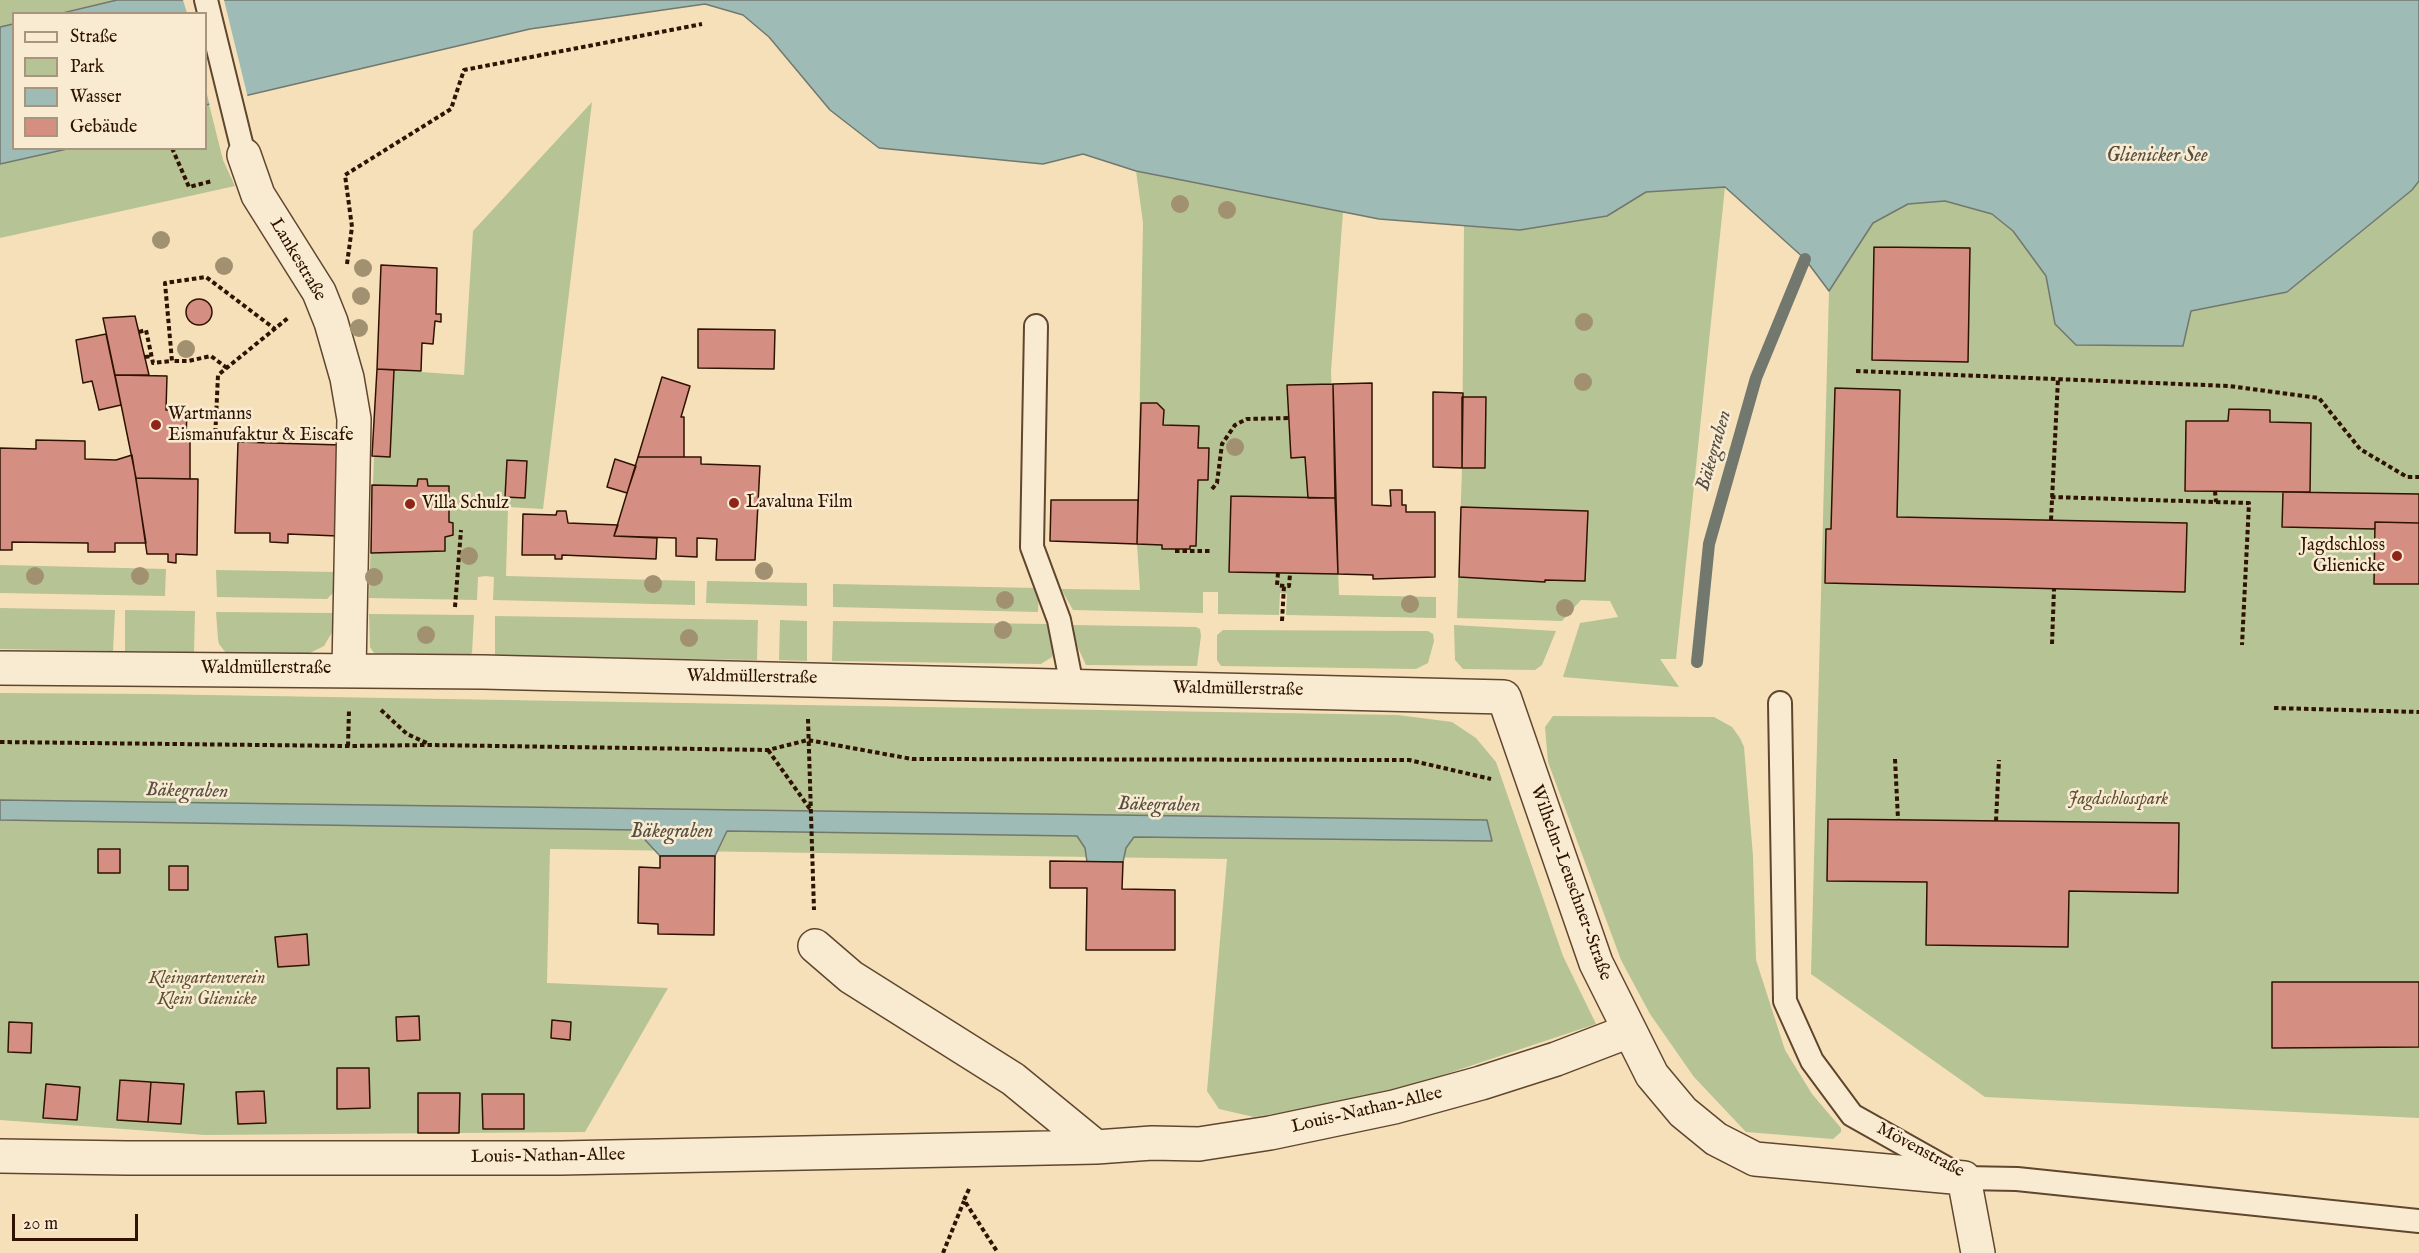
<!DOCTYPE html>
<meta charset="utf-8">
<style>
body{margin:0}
#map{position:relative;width:2419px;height:1253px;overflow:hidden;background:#f6e0ba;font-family:"IM FELL English",serif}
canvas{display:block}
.legend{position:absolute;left:12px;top:12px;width:195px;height:138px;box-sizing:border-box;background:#f9ebd2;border:2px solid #a8957e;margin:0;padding:8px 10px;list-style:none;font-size:18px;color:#2f1300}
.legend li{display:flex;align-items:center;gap:12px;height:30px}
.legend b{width:30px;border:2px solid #a8957e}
.scale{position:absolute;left:12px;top:1214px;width:126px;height:27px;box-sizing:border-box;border:3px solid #2f1300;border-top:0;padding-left:8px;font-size:18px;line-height:21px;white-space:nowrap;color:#2f1300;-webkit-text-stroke:4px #f9ebd2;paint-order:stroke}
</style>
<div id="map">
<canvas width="2419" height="1253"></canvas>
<ul class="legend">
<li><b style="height:8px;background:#f9ebd2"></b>Straße</li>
<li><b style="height:16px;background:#b6c394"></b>Park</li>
<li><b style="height:16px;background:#9ebbb6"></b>Wasser</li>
<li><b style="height:16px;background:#d58f82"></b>Gebäude</li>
</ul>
<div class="scale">20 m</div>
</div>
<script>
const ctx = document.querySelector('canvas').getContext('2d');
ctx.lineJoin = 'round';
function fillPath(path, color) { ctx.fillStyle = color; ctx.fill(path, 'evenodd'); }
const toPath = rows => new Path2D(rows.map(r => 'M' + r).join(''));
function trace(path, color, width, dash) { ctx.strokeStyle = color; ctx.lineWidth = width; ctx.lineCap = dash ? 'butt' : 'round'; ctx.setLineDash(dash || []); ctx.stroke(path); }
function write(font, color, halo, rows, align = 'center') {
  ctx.font = font + ' "IM FELL English",serif'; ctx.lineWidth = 5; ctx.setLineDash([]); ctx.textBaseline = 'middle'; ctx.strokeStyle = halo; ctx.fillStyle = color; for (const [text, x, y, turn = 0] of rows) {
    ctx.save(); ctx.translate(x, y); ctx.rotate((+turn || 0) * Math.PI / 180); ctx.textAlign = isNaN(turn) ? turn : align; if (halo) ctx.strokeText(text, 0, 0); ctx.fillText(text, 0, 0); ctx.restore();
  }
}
fillPath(toPath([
 [0,0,117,0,58,13,14,14,13,24,0,27],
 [592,102,543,509,508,507,506,576,695,581,695,605,493,600,494,577,486,576,478,577,477,600,369,598,377,369,464,375,473,231],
 [209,104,223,160,235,186,0,238,0,164,67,149,206,148,206,105],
 [1136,171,1343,212,1331,371,1339,595,1436,597,1436,618,1286,615,1287,594,1280,593,1279,615,1218,614,1218,592,1203,592,1203,613,1073,610,1061,589,1140,590,1137,544,1143,223],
 [2419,181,2419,1118,1985,1097,1811,974,1829,291,1873,223,1908,204,1945,201,1992,214,2013,231,2046,276,2052,297,2183,346,2191,311,2287,292,2412,190],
 [1725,187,1676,659,1660,659,1679,687,1563,677,1580,623,1618,617,1610,601,1581,600,1562,621,1457,618,1462,468,1464,226,1520,230,1607,216,1645,192],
 [0,565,166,569,165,596,0,593],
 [216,570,337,572,335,591,327,599,217,597],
 [707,581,807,583,807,606,706,603],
 [833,584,1039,588,1038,612,833,607],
 [0,608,115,610,113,651,0,649],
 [125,610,195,611,194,652,125,651],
 [216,612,334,613,334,629,324,646,308,654,226,653,219,644,218,639],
 [369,614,474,615,472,653,467,656,374,653,370,647],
 [495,616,758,620,757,660,495,656],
 [780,620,807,621,807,661,779,660],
 [833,621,1047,624,1054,637,1054,652,1052,657,1041,664,832,661],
 [1071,625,1196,627,1200,629,1201,636,1197,666,1086,665,1078,648],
 [1454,625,1556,631,1542,665,1535,670,1463,669,1455,660],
 [1223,630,1428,631,1433,634,1434,641,1428,663,1416,669,1221,666,1217,660,1217,635],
 [0,693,149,694,1398,715,1452,722,1476,738,1496,762,1563,956,1596,1024,1413,1085,1349,1103,1254,1117,1219,1109,1207,1091,1227,859,550,849,547,983,668,988,585,1132,205,1135,0,1120],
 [1553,716,1714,717,1732,727,1740,738,1744,747,1753,856,1756,960,1785,1050,1812,1094,1841,1128,1841,1132,1833,1139,1746,1132,1694,1077,1650,1014,1621,960,1548,762,1545,727]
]), '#b6c394');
const water = toPath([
 [117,0,2419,0,2419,181,2412,190,2287,292,2191,311,2183,346,2076,345,2055,324,2046,276,2013,231,1992,214,1945,201,1908,204,1873,223,1829,291,1805,259,1725,187,1646,192,1607,216,1520,230,1379,219,1136,171,1083,154,1043,164,879,148,830,110,769,37,743,15,705,4,530,29,206,105,206,14,58,14,117,0],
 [13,24,14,148,67,149,0,164,0,27,13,24],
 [0,800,1487,820,1492,841,1134,837,1126,848,1123,862,1087,862,1085,848,1077,836,727,831,715,856,660,856,636,830,0,820,0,800]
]);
fillPath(water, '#9ebbb6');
trace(water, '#72786d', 1.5);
fillPath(toPath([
 [183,0,224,0,248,98,210,107,206,90,206,14,187,13]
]), '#f6e0ba');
trace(toPath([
 [1697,662,1709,544,1756,378,1805,259]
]), '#72786d', 12);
const building = toPath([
 [1874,247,1970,248,1968,362,1872,360,1874,247],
 [381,265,437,268,436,314,441,314,441,322,435,321,433,344,422,343,421,371,377,369,381,265],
 '186 312a13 13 0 1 1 26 0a13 13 0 1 1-26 0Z',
 [135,316,149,375,115,375,103,318,135,316],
 [698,329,775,330,774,369,698,368,698,329],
 [106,334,121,405,99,410,92,381,83,383,76,340,106,334],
 [377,369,394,370,390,457,372,456,377,369],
 [115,375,167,376,166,410,187,410,186,440,190,440,190,479,136,478,115,375],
 [662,377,690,386,681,417,684,417,684,457,638,457,662,377],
 [1372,383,1372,505,1391,506,1390,490,1402,490,1402,505,1406,505,1406,512,1435,512,1435,577,1373,579,1373,575,1338,574,1333,384,1372,383],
 [1333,384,1335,498,1308,498,1305,457,1291,458,1287,385,1333,384],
 [1835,388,1900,390,1897,517,2187,523,2185,592,1825,583,1826,529,1831,529,1835,388],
 [1433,392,1463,393,1462,468,1433,467,1433,392],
 [1462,397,1486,397,1485,468,1462,468,1462,397],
 [1141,403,1157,403,1164,410,1163,425,1199,426,1198,448,1209,448,1208,480,1198,480,1196,546,1190,546,1190,549,1162,549,1162,545,1137,544,1141,403],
 [2229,409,2270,410,2270,422,2311,423,2310,492,2185,491,2186,421,2228,421,2229,409],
 [36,440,85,441,85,459,116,460,132,455,146,543,115,543,115,552,88,552,88,543,12,542,12,550,0,550,0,448,36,449,36,440],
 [238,442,341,445,338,536,288,534,288,543,270,542,270,533,235,533,238,442],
 [638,457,701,457,701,464,760,466,755,560,716,560,717,539,697,538,697,557,676,556,676,538,614,536,638,457],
 [615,459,636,466,627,493,607,487,615,459],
 [507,460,527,461,525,498,505,497,507,460],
 [136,478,198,479,197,555,176,554,176,563,168,562,168,554,147,554,136,478],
 [418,479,427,479,428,486,449,486,449,522,453,523,453,535,445,537,445,551,371,553,372,485,417,486,418,479],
 [2283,492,2419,494,2419,523,2375,522,2375,529,2282,527,2283,492],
 [1231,496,1335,498,1338,574,1229,572,1231,496],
 [1051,500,1138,500,1137,544,1050,541,1051,500],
 [1461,507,1588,511,1585,581,1545,580,1545,582,1459,577,1461,507],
 [557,511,566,511,568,523,618,525,614,536,657,538,656,559,562,555,562,559,555,559,555,555,522,555,523,514,556,515,557,511],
 [2375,522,2419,523,2419,584,2374,584,2375,522],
 [1828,819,2179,823,2178,893,2069,891,2068,947,1926,945,1927,882,1827,881,1828,819],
 [98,849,120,849,120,873,98,873,98,849],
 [660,856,715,856,714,935,658,934,658,924,638,923,639,867,660,868,660,856],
 [1050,861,1123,862,1122,889,1175,890,1175,950,1086,950,1087,888,1050,888,1050,861],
 [169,866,188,866,188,890,169,890,169,866],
 [307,934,309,965,278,967,275,937,307,934],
 [2272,982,2419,982,2419,1047,2272,1048,2272,982],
 [419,1016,420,1040,397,1041,396,1017,419,1016],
 [552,1020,571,1022,570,1040,551,1038,552,1020],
 [9,1022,32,1023,31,1053,8,1052,9,1022],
 [337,1068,369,1068,370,1108,337,1109,337,1068],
 [120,1080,151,1082,148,1122,117,1120,120,1080],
 [151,1082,184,1084,181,1124,148,1122,151,1082],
 [46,1084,80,1087,77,1120,43,1118,46,1084],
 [264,1091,266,1123,238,1124,236,1092,264,1091],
 [418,1093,460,1093,459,1133,418,1133,418,1093],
 [482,1094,524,1094,524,1129,483,1129,482,1094]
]);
fillPath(building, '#d58f82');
trace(building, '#2f1300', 1.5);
const service = toPath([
 [206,0,244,155],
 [1036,326,1032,547,1059,620,1072,686],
 [1780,703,1785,1001,1812,1061,1852,1115,1964,1178,2017,1179,2419,1221]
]);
const minor = toPath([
 [244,155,258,195,319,292,331,322,347,378,354,419,349,670],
 [0,668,483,672,1504,697,1596,963,1652,1075,1683,1112,1716,1139,1755,1159,1964,1178,1978,1253],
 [815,946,851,977,1013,1079,1096,1147],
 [0,1156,127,1158,561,1158,1096,1147,1152,1143,1199,1144,1270,1133,1394,1107,1481,1083,1556,1059,1629,1031]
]);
trace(service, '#61462e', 26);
trace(minor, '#61462e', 36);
trace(toPath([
 [172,148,189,187,212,181],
 [347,264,352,227,345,175,451,109,464,70,702,24],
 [139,332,146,330,153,363,172,361],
 [145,357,152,356],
 [227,368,211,356,188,361,172,361,165,283,206,277,275,329],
 [1856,371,2229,386,2319,398,2360,449,2407,477,2419,477],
 [215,440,218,375,288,318],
 [1212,489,1217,483,1222,444,1235,425,1247,419,1289,418],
 [2215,491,2216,502],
 [2051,497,2249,503,2242,645],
 [2051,520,2058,379],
 [1175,551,1211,551],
 [1278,573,1277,585,1284,586,1289,586,1290,574],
 [455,607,461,530],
 [1282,621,1284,586],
 [2052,644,2054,589],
 [2274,708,2419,712],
 [381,710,407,734,429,744],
 [808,719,814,910],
 [0,742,348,746,430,745,768,750,808,740,912,759,1409,760,1491,779],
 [348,746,349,710],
 [768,750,810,809],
 [1895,759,1898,819],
 [1996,821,1999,760],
 [969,1189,964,1200,998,1253],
 [943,1253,964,1201]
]), '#2f1300', 4, [4.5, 3]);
trace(service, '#f9ebd2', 22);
trace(minor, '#f9ebd2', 33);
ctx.fillStyle = '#a29170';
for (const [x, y] of [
 [1180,204],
 [1227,210],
 [161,240],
 [224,266],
 [363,268],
 [361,296],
 [1584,322],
 [359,328],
 [186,349],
 [1583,382],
 [1235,447],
 [469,556],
 [764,571],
 [35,576],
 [140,576],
 [374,577],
 [653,584],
 [1005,600],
 [1410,604],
 [1565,608],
 [1003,630],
 [426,635],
 [689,638]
]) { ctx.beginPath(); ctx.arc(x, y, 9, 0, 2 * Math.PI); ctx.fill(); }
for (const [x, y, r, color] of [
 [156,425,6,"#8f2418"],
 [734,503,6,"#8f2418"],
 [410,504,6,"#8f2418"],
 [2397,556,6,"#8f2418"]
]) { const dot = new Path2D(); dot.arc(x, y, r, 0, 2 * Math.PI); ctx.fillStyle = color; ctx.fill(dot); trace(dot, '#f9ebd2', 2); }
write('18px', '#2f1300', '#f9ebd2', [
 ["Lankestraße",297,260,59],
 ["Waldmüllerstraße",266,669],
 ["Waldmüllerstraße",752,678,1],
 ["Waldmüllerstraße",1238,690,1],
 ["Wilhelm-Leuschner-Straße",1570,883,70],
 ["Louis-Nathan-Allee",1367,1111,-13],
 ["Mövenstraße",1920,1151,28],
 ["Louis-Nathan-Allee",548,1157,-1]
]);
write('18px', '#2f1300', '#f9ebd2', [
 ["Wartmanns",168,415],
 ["Eismanufaktur & Eiscafe",168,436],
 ["Lavaluna Film",746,503],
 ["Villa Schulz",422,504],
 ["Jagdschloss",2385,546,"right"],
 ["Glienicke",2385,567,"right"]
], 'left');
write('italic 18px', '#5e5134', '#f9ebd2', [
 ["Jagdschlosspark",2118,800],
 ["Kleingartenverein",207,979],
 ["Klein Glienicke",207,1000]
]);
write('italic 20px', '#564e40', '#f9ebd2', [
 ["Glienicker See",2157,157],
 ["Bäkegraben",1715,451,-74],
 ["Bäkegraben",187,792,1],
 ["Bäkegraben",1159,806,1],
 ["Bäkegraben",672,833]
]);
</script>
